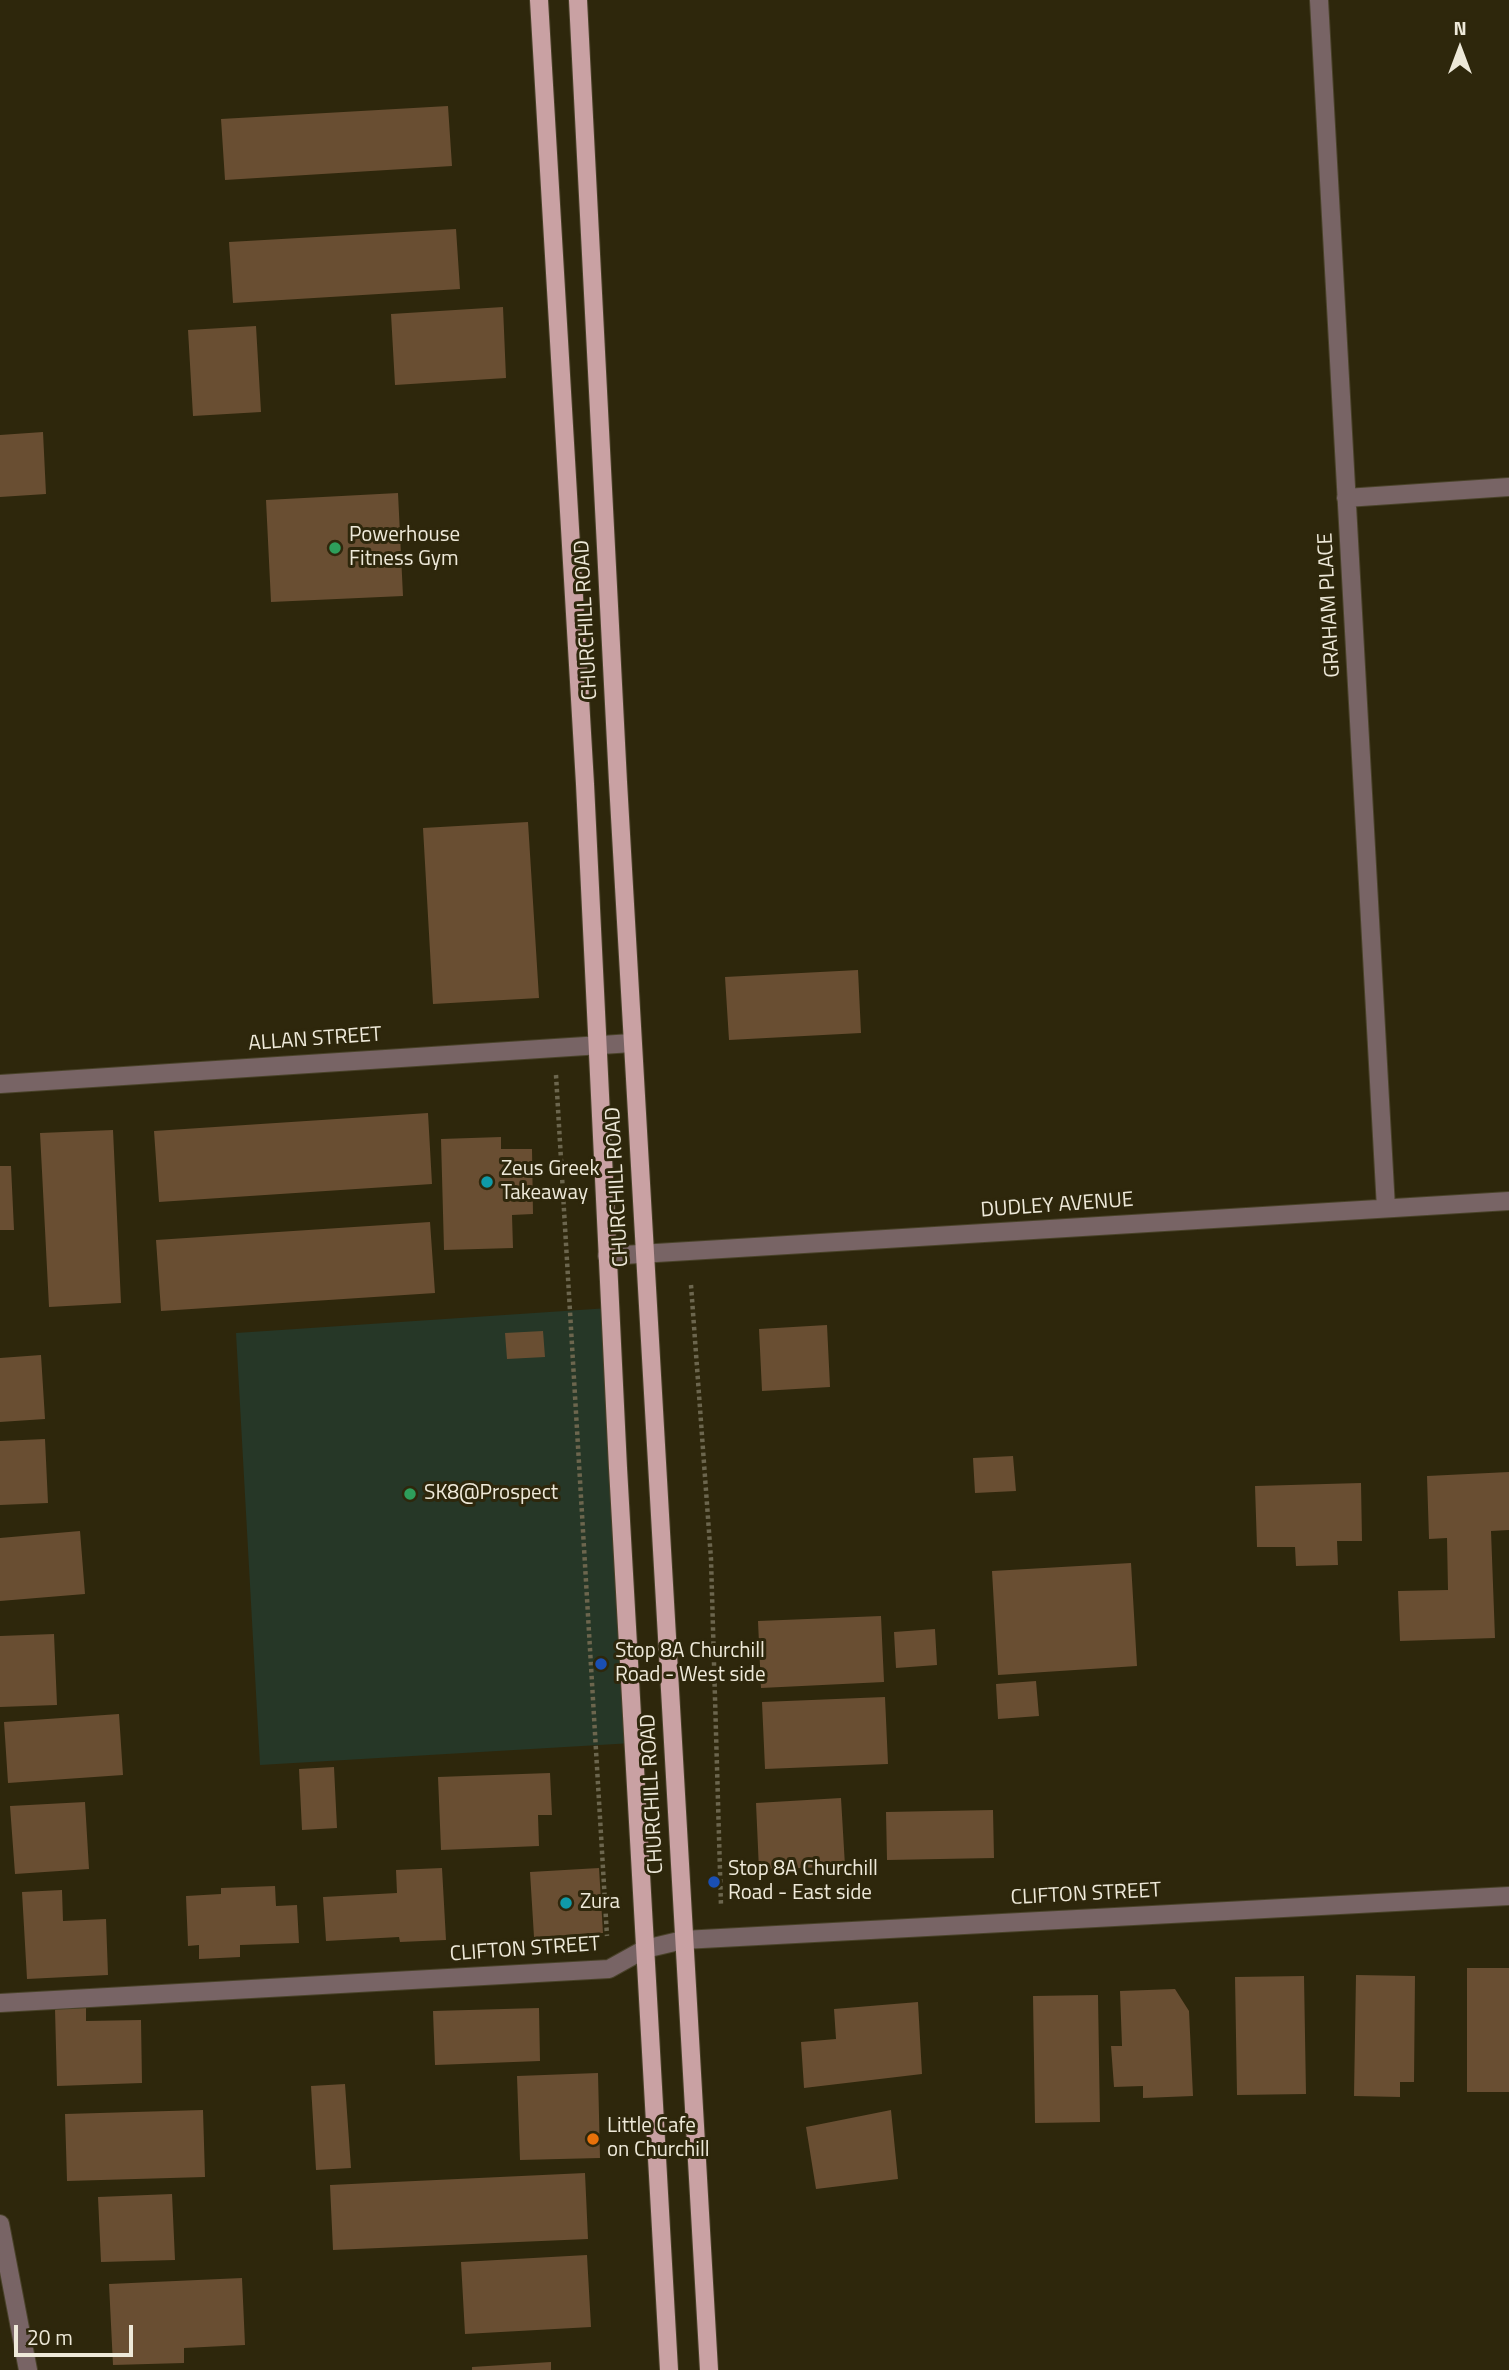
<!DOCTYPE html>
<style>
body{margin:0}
#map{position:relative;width:1509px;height:2370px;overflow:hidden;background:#2e270c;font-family:"Titillium Web",sans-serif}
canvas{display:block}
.north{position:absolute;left:1425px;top:14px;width:70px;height:70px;-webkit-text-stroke:5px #2e270c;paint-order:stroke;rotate:0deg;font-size:19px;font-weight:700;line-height:28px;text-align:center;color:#eee9d9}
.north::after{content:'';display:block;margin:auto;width:24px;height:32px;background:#eee9d9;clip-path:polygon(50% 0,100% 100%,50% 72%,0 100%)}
.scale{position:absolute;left:14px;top:2325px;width:119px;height:32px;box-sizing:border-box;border:4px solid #eee9d9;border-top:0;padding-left:9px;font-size:21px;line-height:24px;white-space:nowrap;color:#eee9d9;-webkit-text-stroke:5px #2e270c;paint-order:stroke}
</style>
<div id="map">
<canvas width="1509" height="2370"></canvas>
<div class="north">N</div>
<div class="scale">20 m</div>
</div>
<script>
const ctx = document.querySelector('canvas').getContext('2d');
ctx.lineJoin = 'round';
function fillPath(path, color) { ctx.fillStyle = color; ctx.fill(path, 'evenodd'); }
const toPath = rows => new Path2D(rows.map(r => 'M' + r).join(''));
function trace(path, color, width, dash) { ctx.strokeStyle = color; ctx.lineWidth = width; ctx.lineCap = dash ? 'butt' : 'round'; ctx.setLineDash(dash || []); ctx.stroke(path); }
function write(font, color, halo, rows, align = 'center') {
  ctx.font = font + ' "Titillium Web",sans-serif'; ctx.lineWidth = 6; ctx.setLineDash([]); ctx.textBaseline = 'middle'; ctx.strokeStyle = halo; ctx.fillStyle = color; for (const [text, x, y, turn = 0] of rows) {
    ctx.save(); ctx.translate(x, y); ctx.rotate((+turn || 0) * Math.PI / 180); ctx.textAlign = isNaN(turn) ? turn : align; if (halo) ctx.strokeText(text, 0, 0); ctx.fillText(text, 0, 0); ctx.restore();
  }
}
fillPath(toPath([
 [609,1308,633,1743,260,1765,236,1333]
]), '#263727');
fillPath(toPath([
 [448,106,452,166,225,180,221,119],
 [456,229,460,289,233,303,229,242],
 [503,307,506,378,395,385,391,314],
 [256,326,261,412,193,416,188,330],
 [43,432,46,494,0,497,0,435],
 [398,493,403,596,271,602,266,500],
 [528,822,539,998,433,1004,423,828],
 [858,970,861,1033,729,1040,725,977],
 [428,1113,432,1184,159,1202,154,1131],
 [113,1130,121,1303,49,1307,40,1133],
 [501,1137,501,1149,532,1149,533,1214,512,1215,513,1248,444,1250,441,1139],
 [0,1166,11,1166,14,1230,0,1230],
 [430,1222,435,1293,161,1311,156,1240],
 [827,1325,830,1387,762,1391,759,1329],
 [543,1331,545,1357,507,1359,505,1333],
 [41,1355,45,1419,0,1422,0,1358],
 [45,1439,48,1503,0,1505,0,1441],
 [1013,1456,1016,1491,975,1493,973,1458],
 [1509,1472,1509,1530,1491,1531,1495,1638,1400,1641,1398,1591,1448,1590,1447,1538,1429,1539,1427,1476],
 [1361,1483,1362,1541,1337,1541,1338,1565,1296,1566,1295,1547,1257,1547,1255,1486],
 [80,1531,85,1594,0,1601,0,1538],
 [1131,1563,1137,1666,998,1675,992,1571],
 [881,1616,884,1682,761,1688,758,1621],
 [935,1629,937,1665,896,1668,894,1632],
 [54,1634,57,1705,0,1707,0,1636],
 [1036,1681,1039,1716,998,1719,996,1684],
 [885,1697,888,1764,765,1769,762,1702],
 [119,1714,123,1775,8,1783,4,1722],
 [334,1767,337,1828,302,1830,299,1769],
 [550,1773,552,1815,538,1815,539,1846,441,1850,438,1777],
 [841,1798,845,1866,759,1870,756,1803],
 [85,1802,89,1869,15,1874,10,1806],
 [993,1810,994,1858,887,1860,886,1812],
 [442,1868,446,1940,400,1942,399,1937,326,1941,323,1897,397,1893,396,1870],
 [599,1868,603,1933,534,1937,530,1872],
 [275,1886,276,1906,297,1905,299,1943,240,1945,240,1957,199,1959,199,1945,188,1946,186,1896,221,1894,221,1888],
 [62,1890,63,1921,106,1919,108,1975,27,1979,22,1892],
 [1467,1968,1509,1968,1509,2092,1467,2092],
 [1356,1975,1415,1976,1414,2082,1400,2082,1400,2097,1354,2096],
 [1304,1976,1306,2094,1237,2095,1235,1977],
 [1175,1989,1189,2011,1193,2096,1143,2098,1143,2086,1114,2087,1111,2046,1122,2046,1120,1991],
 [1098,1995,1100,2122,1035,2123,1033,1996],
 [918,2002,922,2074,804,2088,801,2042,836,2039,834,2009],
 [86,2008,86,2021,141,2020,142,2083,57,2086,55,2009],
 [539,2008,540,2061,435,2065,433,2011],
 [598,2073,600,2158,520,2160,517,2076],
 [345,2084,351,2168,316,2170,311,2086],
 [203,2110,205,2177,67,2181,65,2114],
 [891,2110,898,2179,816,2189,806,2127],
 [585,2173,588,2239,333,2250,330,2185],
 [172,2194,175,2260,101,2262,98,2197],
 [587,2255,591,2327,465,2334,461,2262],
 [242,2278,245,2345,184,2348,184,2363,113,2365,109,2284],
 [551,2362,551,2370,472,2370,472,2367]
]), '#694e32');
const minor = toPath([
 [1319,0,1386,1208],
 [1346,498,1509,487],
 [0,1084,632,1043],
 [607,1256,1509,1201],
 [0,2003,609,1969,645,1949,683,1940,1509,1896],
 [0,2224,28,2370]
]);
const primary = toPath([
 [539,0,585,784,618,1468,669,2370],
 [578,0,618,782,709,2370]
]);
trace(minor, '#494229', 20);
trace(primary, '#494229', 20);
trace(toPath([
 [556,1075,607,1936],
 [691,1285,711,1559,721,1906]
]), '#6c664e', 4.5, [3.5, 3.5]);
trace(minor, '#786465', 18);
trace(primary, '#c9a1a3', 18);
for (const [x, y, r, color] of [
 [335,548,7,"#2e9e5b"],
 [487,1182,7,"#0f9aa8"],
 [410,1494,7,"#2e9e5b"],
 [601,1664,7,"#1a4fb4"],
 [714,1882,7,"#1a4fb4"],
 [566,1903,7,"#0f9aa8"],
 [593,2139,7,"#e8710a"]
]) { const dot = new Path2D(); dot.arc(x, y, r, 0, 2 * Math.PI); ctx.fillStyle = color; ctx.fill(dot); trace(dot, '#2e270c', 2.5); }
write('21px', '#eee9d9', '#2e270c', [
 ["Powerhouse",349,536],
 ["Fitness Gym",349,560],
 ["Zeus Greek",501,1170],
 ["Takeaway",501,1194],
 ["SK8@Prospect",424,1494],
 ["Stop 8A Churchill",615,1652],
 ["Road - West side",615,1676],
 ["Stop 8A Churchill",728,1870],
 ["Road - East side",728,1894],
 ["Zura",580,1903],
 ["Little Cafe",607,2127],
 ["on Churchill",607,2151]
], 'left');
write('21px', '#eee9d9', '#2e270c', [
 ["GRAHAM PLACE",1330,605,-93],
 ["CHURCHILL ROAD",587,620,-93],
 ["ALLAN STREET",315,1040,-4],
 ["CHURCHILL ROAD",618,1187,-93],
 ["DUDLEY AVENUE",1057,1206,-4],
 ["CHURCHILL ROAD",653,1794,-93],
 ["CLIFTON STREET",1086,1895,-3],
 ["CLIFTON STREET",525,1950,-4]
]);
</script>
